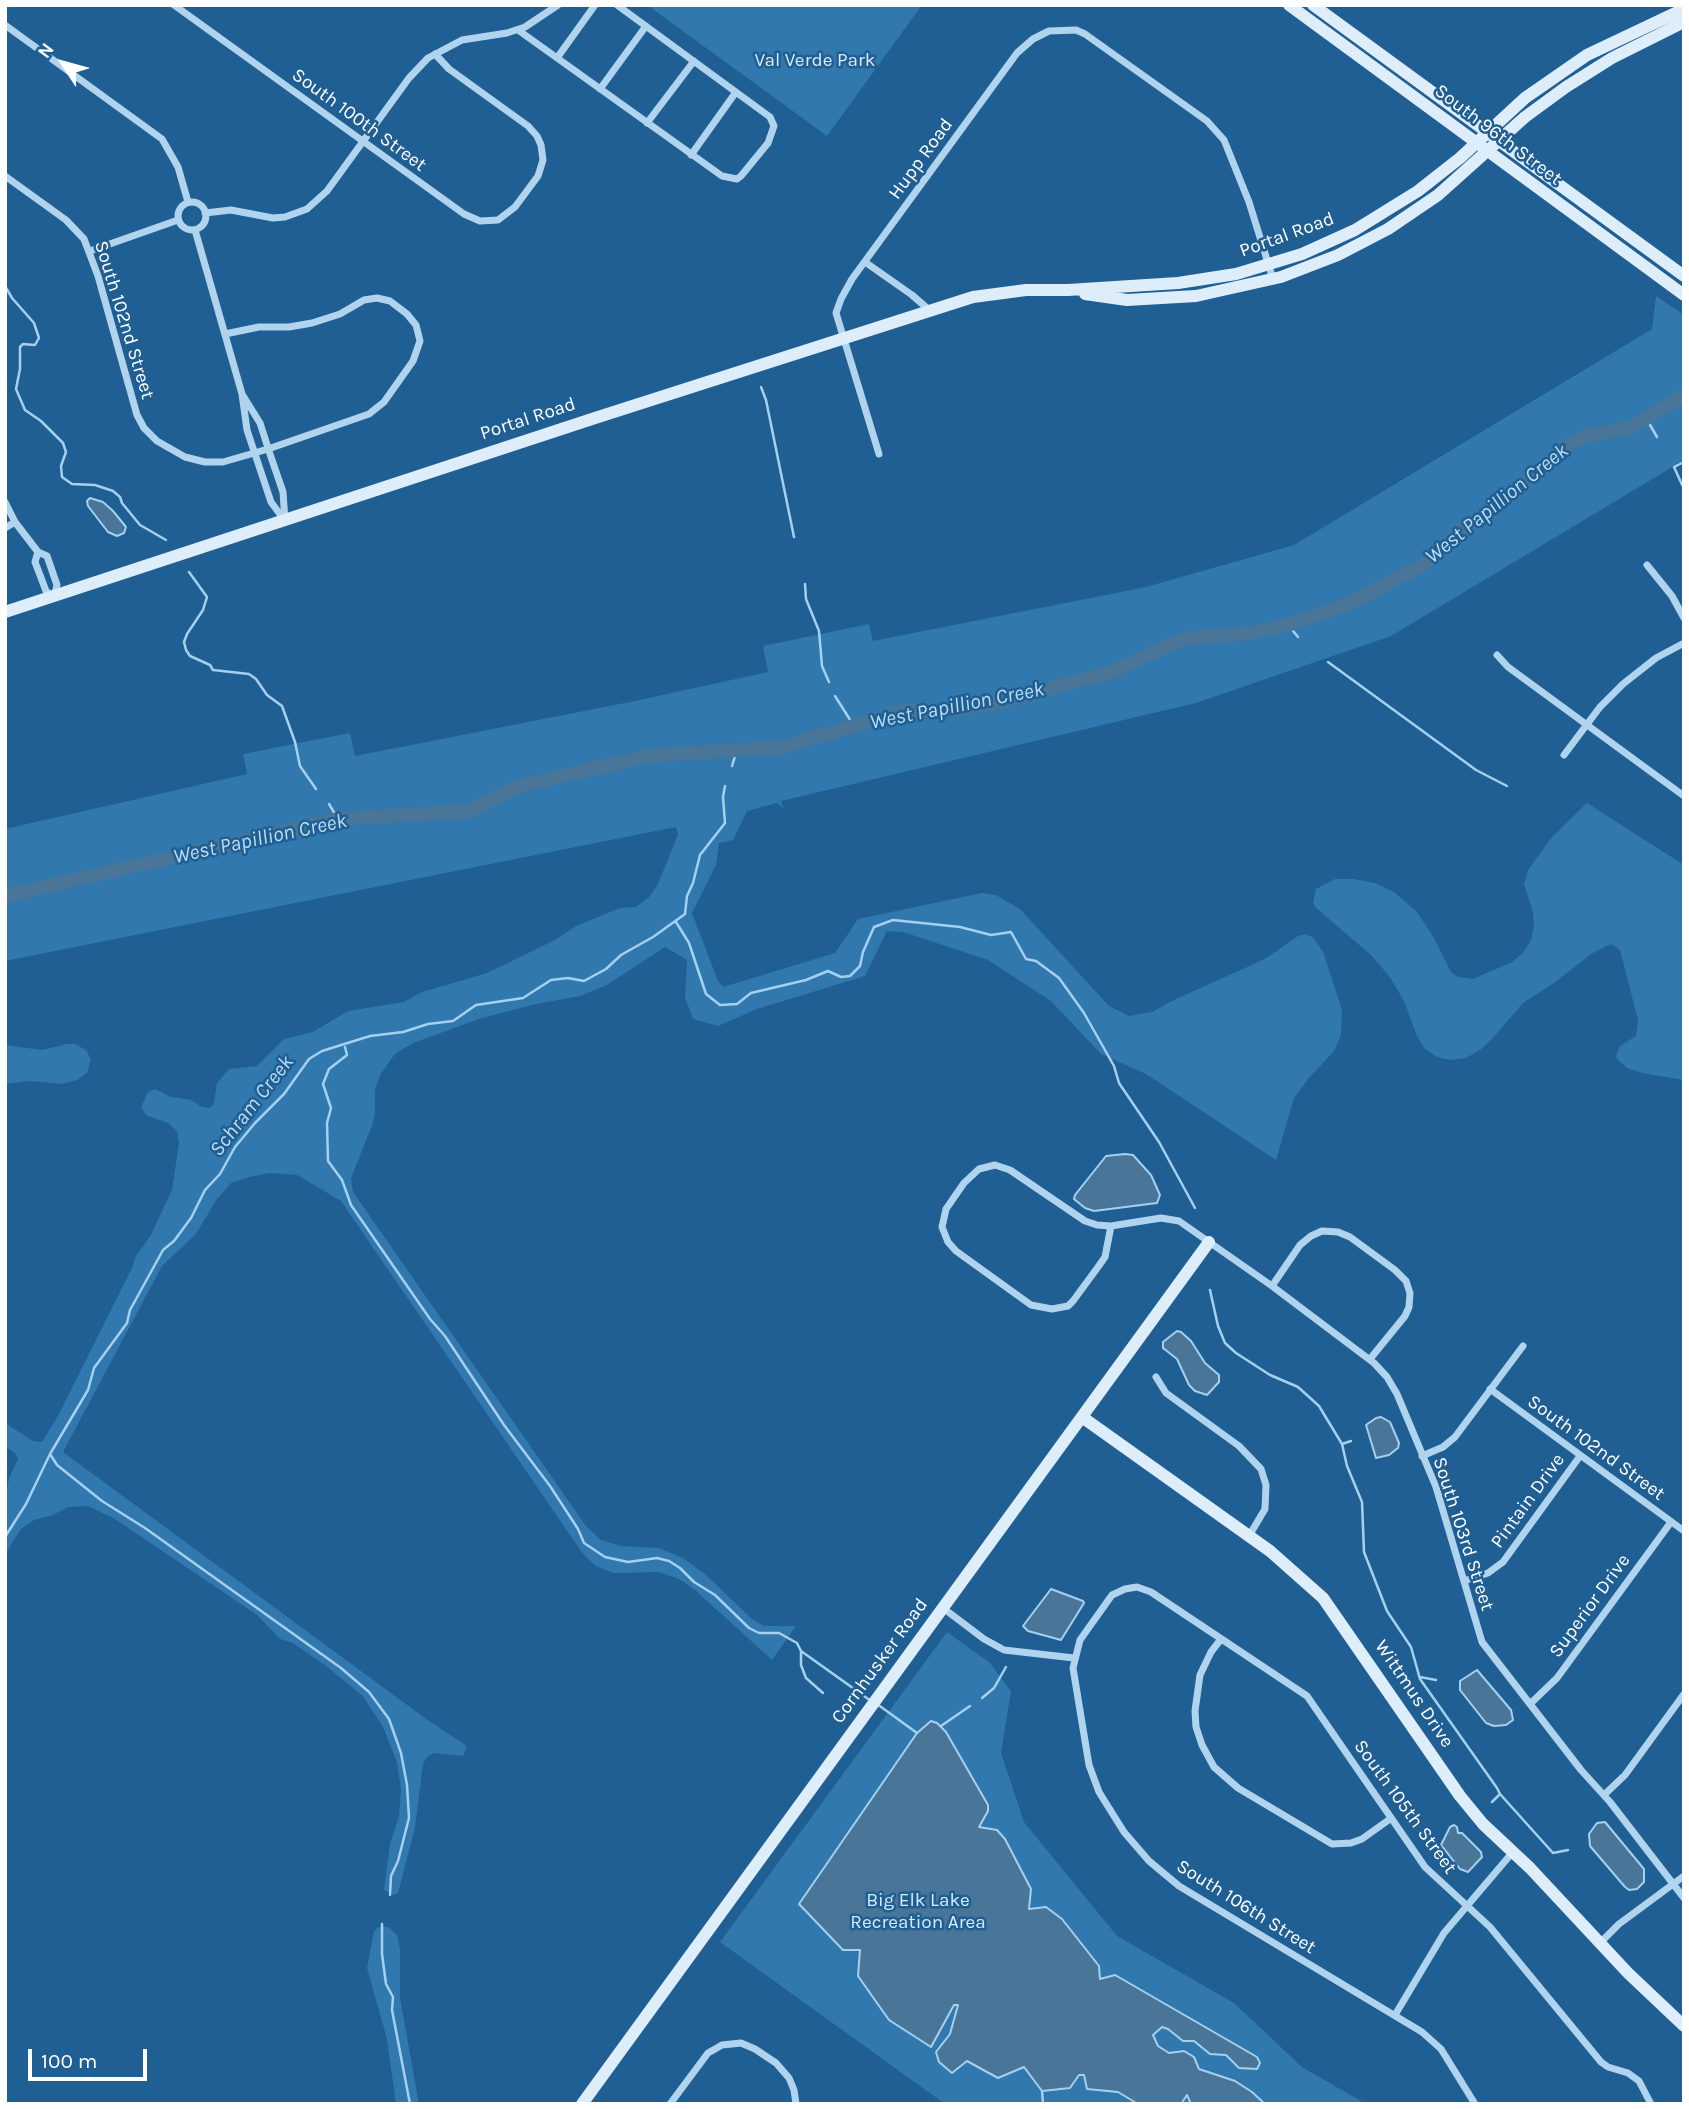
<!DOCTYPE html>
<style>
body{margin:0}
#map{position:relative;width:1689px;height:2109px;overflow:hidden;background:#1f5f93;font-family:Karla,sans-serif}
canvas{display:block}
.frame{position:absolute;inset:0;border:7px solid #fff;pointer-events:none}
.north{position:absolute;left:28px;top:28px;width:70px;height:70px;-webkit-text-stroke:5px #1f5f93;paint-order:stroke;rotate:306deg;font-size:19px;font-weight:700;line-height:28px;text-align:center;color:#fff}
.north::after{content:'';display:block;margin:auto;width:24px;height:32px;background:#fff;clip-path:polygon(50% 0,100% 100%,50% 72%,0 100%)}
.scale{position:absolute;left:28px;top:2049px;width:119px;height:32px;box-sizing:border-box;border:4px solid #fff;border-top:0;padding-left:9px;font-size:21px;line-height:24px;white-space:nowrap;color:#fff;-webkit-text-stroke:5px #1f5f93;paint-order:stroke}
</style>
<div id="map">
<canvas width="1689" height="2109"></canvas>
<div class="frame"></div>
<div class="north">N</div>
<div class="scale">100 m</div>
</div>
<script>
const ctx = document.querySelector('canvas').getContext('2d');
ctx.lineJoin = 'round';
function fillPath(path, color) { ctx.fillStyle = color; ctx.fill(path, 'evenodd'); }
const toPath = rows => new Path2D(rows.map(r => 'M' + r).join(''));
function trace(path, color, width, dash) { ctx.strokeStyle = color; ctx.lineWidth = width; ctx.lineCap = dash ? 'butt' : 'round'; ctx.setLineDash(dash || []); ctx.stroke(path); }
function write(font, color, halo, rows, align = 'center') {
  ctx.font = font + ' Karla,sans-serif'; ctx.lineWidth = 5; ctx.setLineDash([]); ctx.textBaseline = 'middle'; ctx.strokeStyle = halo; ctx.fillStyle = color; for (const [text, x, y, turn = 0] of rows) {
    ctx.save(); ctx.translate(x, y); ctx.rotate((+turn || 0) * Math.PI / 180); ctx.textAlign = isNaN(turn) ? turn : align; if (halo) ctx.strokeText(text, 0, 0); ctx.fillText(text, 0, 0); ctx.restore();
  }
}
fillPath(toPath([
 [647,5,922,5,827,136],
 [1656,296,1684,315,1684,460,1391,636,1196,703,781,801,784,809,777,803,747,811,733,840,719,843,716,865,692,913,718,981,723,987,835,953,858,919,982,893,996,895,1020,909,1109,1006,1129,1016,1152,1012,1176,999,1254,964,1268,957,1298,936,1306,934,1314,938,1324,954,1342,1010,1341,1035,1334,1051,1309,1078,1294,1098,1276,1160,1146,1074,1101,1054,1051,1001,988,960,903,932,887,931,865,976,757,1009,718,1026,693,1019,685,997,687,960,665,947,607,985,580,996,536,1004,482,1018,413,1043,395,1054,380,1075,375,1090,375,1113,373,1123,351,1178,353,1192,586,1526,601,1540,621,1546,659,1548,683,1558,705,1574,753,1620,764,1626,796,1626,772,1660,695,1590,679,1579,659,1572,613,1573,596,1566,583,1554,341,1201,297,1175,269,1173,249,1177,231,1183,217,1199,196,1234,162,1266,63,1452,429,1721,467,1746,463,1756,434,1753,427,1757,423,1764,415,1828,398,1893,394,1895,384,1890,390,1844,399,1816,401,1790,397,1762,383,1727,363,1696,326,1666,293,1643,280,1639,257,1615,115,1519,88,1506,68,1507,53,1515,34,1520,21,1529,5,1554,5,1500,9,1478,18,1459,15,1453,5,1446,5,1423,33,1441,42,1442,58,1416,132,1268,136,1256,151,1235,172,1190,179,1143,177,1131,168,1123,146,1115,141,1107,148,1092,155,1089,171,1097,191,1100,202,1107,210,1108,214,1103,217,1083,229,1069,257,1066,284,1039,313,1032,348,1011,404,1002,422,992,487,973,555,940,576,926,620,908,636,907,649,897,657,886,678,835,676,827,5,961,5,829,247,774,243,754,350,733,355,756,635,701,768,672,763,646,869,624,873,641,1146,587,1294,545,1652,329],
 [1587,803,1684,865,1684,1080,1642,1073,1627,1068,1618,1060,1616,1056,1620,1046,1636,1036,1638,1020,1620,950,1611,944,1591,954,1554,983,1523,1003,1492,1039,1480,1050,1466,1058,1451,1060,1437,1057,1425,1049,1417,1036,1404,1001,1390,977,1371,955,1316,908,1313,902,1316,889,1335,879,1354,879,1375,883,1394,892,1417,912,1434,938,1451,972,1458,977,1473,979,1512,962,1523,953,1531,940,1534,926,1533,912,1524,884,1528,870,1552,837],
 [67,1044,75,1044,86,1050,91,1059,87,1073,77,1080,62,1084,29,1081,5,1084,5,1045,42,1050],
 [947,1632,990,1663,1011,1691,1001,1753,1024,1822,1117,1936,1234,2003,1302,2067,1366,2104,945,2104,720,1942],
 [379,1927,388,1927,397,1935,400,1949,400,1998,419,2104,396,2104,387,2039,367,1968,374,1931]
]), '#3078ae');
const water = toPath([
 [90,498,103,502,113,511,126,527,124,533,117,536,108,532,88,506,87,501,90,498],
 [1125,1154,1133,1155,1151,1175,1160,1195,1157,1203,1094,1211,1085,1208,1074,1199,1075,1195,1106,1156,1125,1154],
 [1177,1331,1181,1332,1191,1341,1205,1363,1219,1375,1219,1382,1207,1395,1195,1391,1189,1385,1177,1359,1163,1348,1163,1342,1177,1331],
 [1381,1417,1390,1422,1399,1443,1398,1448,1389,1455,1376,1458,1366,1425,1376,1418,1381,1417],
 [1051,1589,1083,1601,1084,1603,1061,1640,1028,1631,1023,1626,1051,1589],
 [1477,1670,1511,1710,1513,1720,1506,1725,1494,1726,1486,1723,1460,1690,1460,1681,1477,1670],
 [931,1721,937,1723,946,1732,988,1805,988,1811,979,1827,997,1830,1005,1839,1031,1889,1029,1909,1046,1907,1062,1919,1099,1966,1100,1979,1115,1975,1257,2057,1260,2063,1257,2069,1239,2068,1226,2055,1210,2054,1194,2041,1183,2041,1168,2029,1162,2027,1153,2035,1158,2046,1169,2053,1184,2051,1194,2057,1199,2069,1235,2081,1252,2092,1265,2104,1191,2104,1187,2095,1181,2104,1138,2104,1118,2092,1087,2089,1084,2075,1079,2075,1070,2088,1042,2091,1024,2067,998,2078,967,2061,952,2073,939,2062,936,2052,950,2034,958,2005,954,2005,931,2047,889,2020,858,1976,860,1950,843,1950,799,1904,917,1733,931,1721],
 [1605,1822,1644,1869,1644,1882,1637,1889,1629,1890,1625,1887,1590,1846,1589,1834,1597,1823,1605,1822],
 [1454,1825,1457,1827,1458,1833,1462,1833,1481,1852,1482,1857,1468,1872,1460,1869,1441,1845,1450,1827,1454,1825]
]);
fillPath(water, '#487598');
trace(water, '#a5d0ef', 2);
trace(toPath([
 [5,286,12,298,34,323,39,338,35,345,23,344,20,347,20,369,16,389,25,410,41,421,63,443,66,452,61,466,62,477,72,484,95,485,113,491,120,497,122,503,140,525,166,540],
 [761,387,766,400,794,537],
 [1646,418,1657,437],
 [1684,462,1674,467,1684,489],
 [189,572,207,597,203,610,187,634,184,642,186,650,190,656,210,665,213,670,249,674,256,679,267,695,282,706,295,742,300,766,316,789],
 [805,584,806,599,819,631,822,666,829,682],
 [1288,625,1298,637],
 [1328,662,1476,770,1507,786],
 [835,696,854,726],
 [732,766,737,750],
 [329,804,338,819],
 [676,922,689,943,706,994,720,1005,737,1004,751,993,806,980,828,971,841,977,850,976,860,966,863,952,874,927,893,920,960,927,991,935,1011,932,1026,959,1036,961,1059,978,1084,1013,1114,1066,1119,1083,1159,1142,1195,1208],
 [345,1047,347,1055,329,1069,323,1084,331,1108,327,1123,328,1161,342,1180,351,1205,430,1319,445,1336,504,1425,550,1486,578,1529,584,1543,605,1557,628,1562,657,1558,669,1561,680,1568,694,1582,715,1595,749,1628,759,1633,779,1633,797,1643,801,1651,801,1665,806,1678,823,1693],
 [1210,1290,1218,1326,1225,1343,1236,1353,1270,1375,1298,1387,1319,1406,1342,1444,1347,1466,1362,1502,1364,1552,1387,1611,1411,1647,1420,1679,1497,1788,1500,1794,1492,1802],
 [1342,1444,1351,1441],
 [50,1454,57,1465,102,1501,145,1528,341,1668,369,1692,389,1719,401,1753,407,1785,409,1818,398,1861,391,1876,390,1895],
 [5,1537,26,1504,50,1454,88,1390,94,1368,127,1323,130,1310,163,1250,174,1241,191,1218,205,1190,220,1174,235,1147,255,1123,284,1094,309,1059,322,1051,370,1036,403,1032,428,1024,453,1021,476,1005,523,998,551,980,568,978,584,981,606,969,621,955,653,937,685,914,687,896,693,883,700,855,725,823,723,797,725,786],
 [801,1651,871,1701],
 [1420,1677,1436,1680],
 [982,1698,994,1688,1006,1667],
 [877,1704,917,1733],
 [941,1726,970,1706],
 [1500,1794,1553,1853,1568,1850],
 [382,1924,382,1954,386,1984,393,1997,392,2010,410,2104],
 [1042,2091,1043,2104]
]), '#a5d0ef', 2.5);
trace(toPath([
 [5,896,338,819,469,811,516,787,647,756,783,747,904,711,958,709,996,703,1112,672,1171,644,1189,638,1251,633,1288,625,1346,605,1421,566,1441,551,1459,532,1516,491,1573,442,1586,436,1630,428,1684,395]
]), '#487598', 14);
trace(toPath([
 [174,5,464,214,480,221,498,220,515,207,538,176,543,160,541,145,537,136,528,126,449,69,435,54],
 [5,25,162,139,178,167,188,202],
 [518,30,722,176,737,179,741,176,768,143,774,126,770,117,617,5],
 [557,58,595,5],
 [600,89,646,26],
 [647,123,694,61],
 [691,155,736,92],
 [5,176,66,220,84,239,98,276,137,415,144,428,157,441,185,457,205,462,223,462,268,449,369,414,384,402,413,361,420,341,416,325,407,314,390,301,377,298,364,300,340,314,312,323,289,327,259,327,225,334],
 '178 216a14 14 0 1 1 28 0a14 14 0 1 1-28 0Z',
 [205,213,231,210,273,218,285,217,307,209,327,191,409,78,428,58,462,40,507,33,525,27,558,5],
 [195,230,242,394],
 [90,251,178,220],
 [865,262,912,295,928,309],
 [242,394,260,423,271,457,283,492,285,521,271,502,247,430,242,394],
 [879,454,836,313,841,299,852,279,1017,53,1033,39,1049,31,1076,30,1085,34,1207,121,1224,140,1249,202,1273,279],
 [5,502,15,522,38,552,47,556,57,585,54,597,46,591,35,562,38,552],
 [5,528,15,522],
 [1647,565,1672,596,1684,618],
 [1497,655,1508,667,1684,796],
 [1564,755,1600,707,1623,684,1656,658,1684,643],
 [1111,1226,1105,1257,1098,1267,1073,1301,1068,1306,1052,1309,1031,1305,956,1251,948,1242,942,1227,946,1209,964,1183,979,1169,995,1165,1010,1170,1085,1221,1097,1225,1111,1226,1161,1218,1179,1221,1272,1286,1374,1363,1387,1377,1397,1394,1436,1487,1482,1642,1581,1770,1610,1802,1684,1898],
 [1272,1286,1300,1245,1311,1236,1322,1231,1338,1232,1350,1237,1395,1270,1406,1281,1410,1293,1409,1307,1405,1316,1370,1359],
 [1156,1377,1166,1393,1239,1446,1261,1469,1266,1485,1265,1509,1249,1536],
 [1490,1389,1684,1531],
 [1422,1456,1443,1447,1455,1437,1523,1346],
 [1464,1581,1488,1573,1503,1562,1580,1456],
 [943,1608,984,1639,1004,1650,1074,1658],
 [1221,1639,1211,1652,1200,1675,1195,1711,1196,1727,1202,1745,1214,1767,1238,1788,1332,1844,1351,1843,1362,1839,1390,1819],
 [1530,1704,1557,1678,1671,1522],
 [1604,1795,1625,1775,1684,1694],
 [1600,1943,1619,1924,1684,1876],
 [1395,2015,1444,1933,1512,1853],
 [670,2104,708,2053,722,2045,741,2043,755,2049,776,2063,789,2078,794,2090,796,2104],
 [1475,2104,1441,2049,1422,2032,1179,1886,1149,1861,1124,1832,1099,1792,1089,1765,1073,1668,1080,1640,1112,1595,1125,1589,1137,1587,1151,1592,1307,1696,1425,1867,1490,1927,1601,2062,1608,2067,1628,2073,1639,2081,1651,2104]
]), '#b1d4ee', 7);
trace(toPath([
 [1289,5,1684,295],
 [1313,5,1684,276],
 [1085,294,1127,300,1196,296,1281,277,1338,255,1388,229,1438,195,1525,117,1566,87,1612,58,1684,22],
 [5,612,595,418,973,297,1026,290,1068,290,1178,283,1236,274,1302,254,1355,230,1418,191,1460,158,1525,98,1587,55,1684,9],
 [1082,1417,1270,1551,1323,1598,1460,1796,1483,1824,1530,1868,1628,1973,1684,2026],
 [582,2104,1209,1242]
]), '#deedfa', 12);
write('19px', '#d7ebfa', '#1f5f93', [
 ["Val Verde Park",815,61],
 ["Big Elk Lake",918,1901],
 ["Recreation Area",918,1923]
]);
write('19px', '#fff', '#1f5f93', [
 ["South 100th Street",359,120,36],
 ["South 96th Street",1498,135,37],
 ["Hupp Road",921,159,-54],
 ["Portal Road",1287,235,-20],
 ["South 102nd Street",124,320,73],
 ["Portal Road",528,419,-18],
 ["South 102nd Street",1596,1448,36],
 ["Pintain Drive",1528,1501,-54],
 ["South 103rd Street",1463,1534,72],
 ["Superior Drive",1590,1606,-54],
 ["Cornhusker Road",880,1661,-54],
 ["Wittmus Drive",1414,1694,56],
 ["South 105th Street",1405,1807,54],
 ["South 106th Street",1246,1907,32]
]);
write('italic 21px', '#bdddf4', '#1f5f93', [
 ["West Papillion Creek",1497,504,-39],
 ["West Papillion Creek",957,706,-11],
 ["West Papillion Creek",260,839,-12],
 ["Schram Creek",252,1106,-52]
]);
</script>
